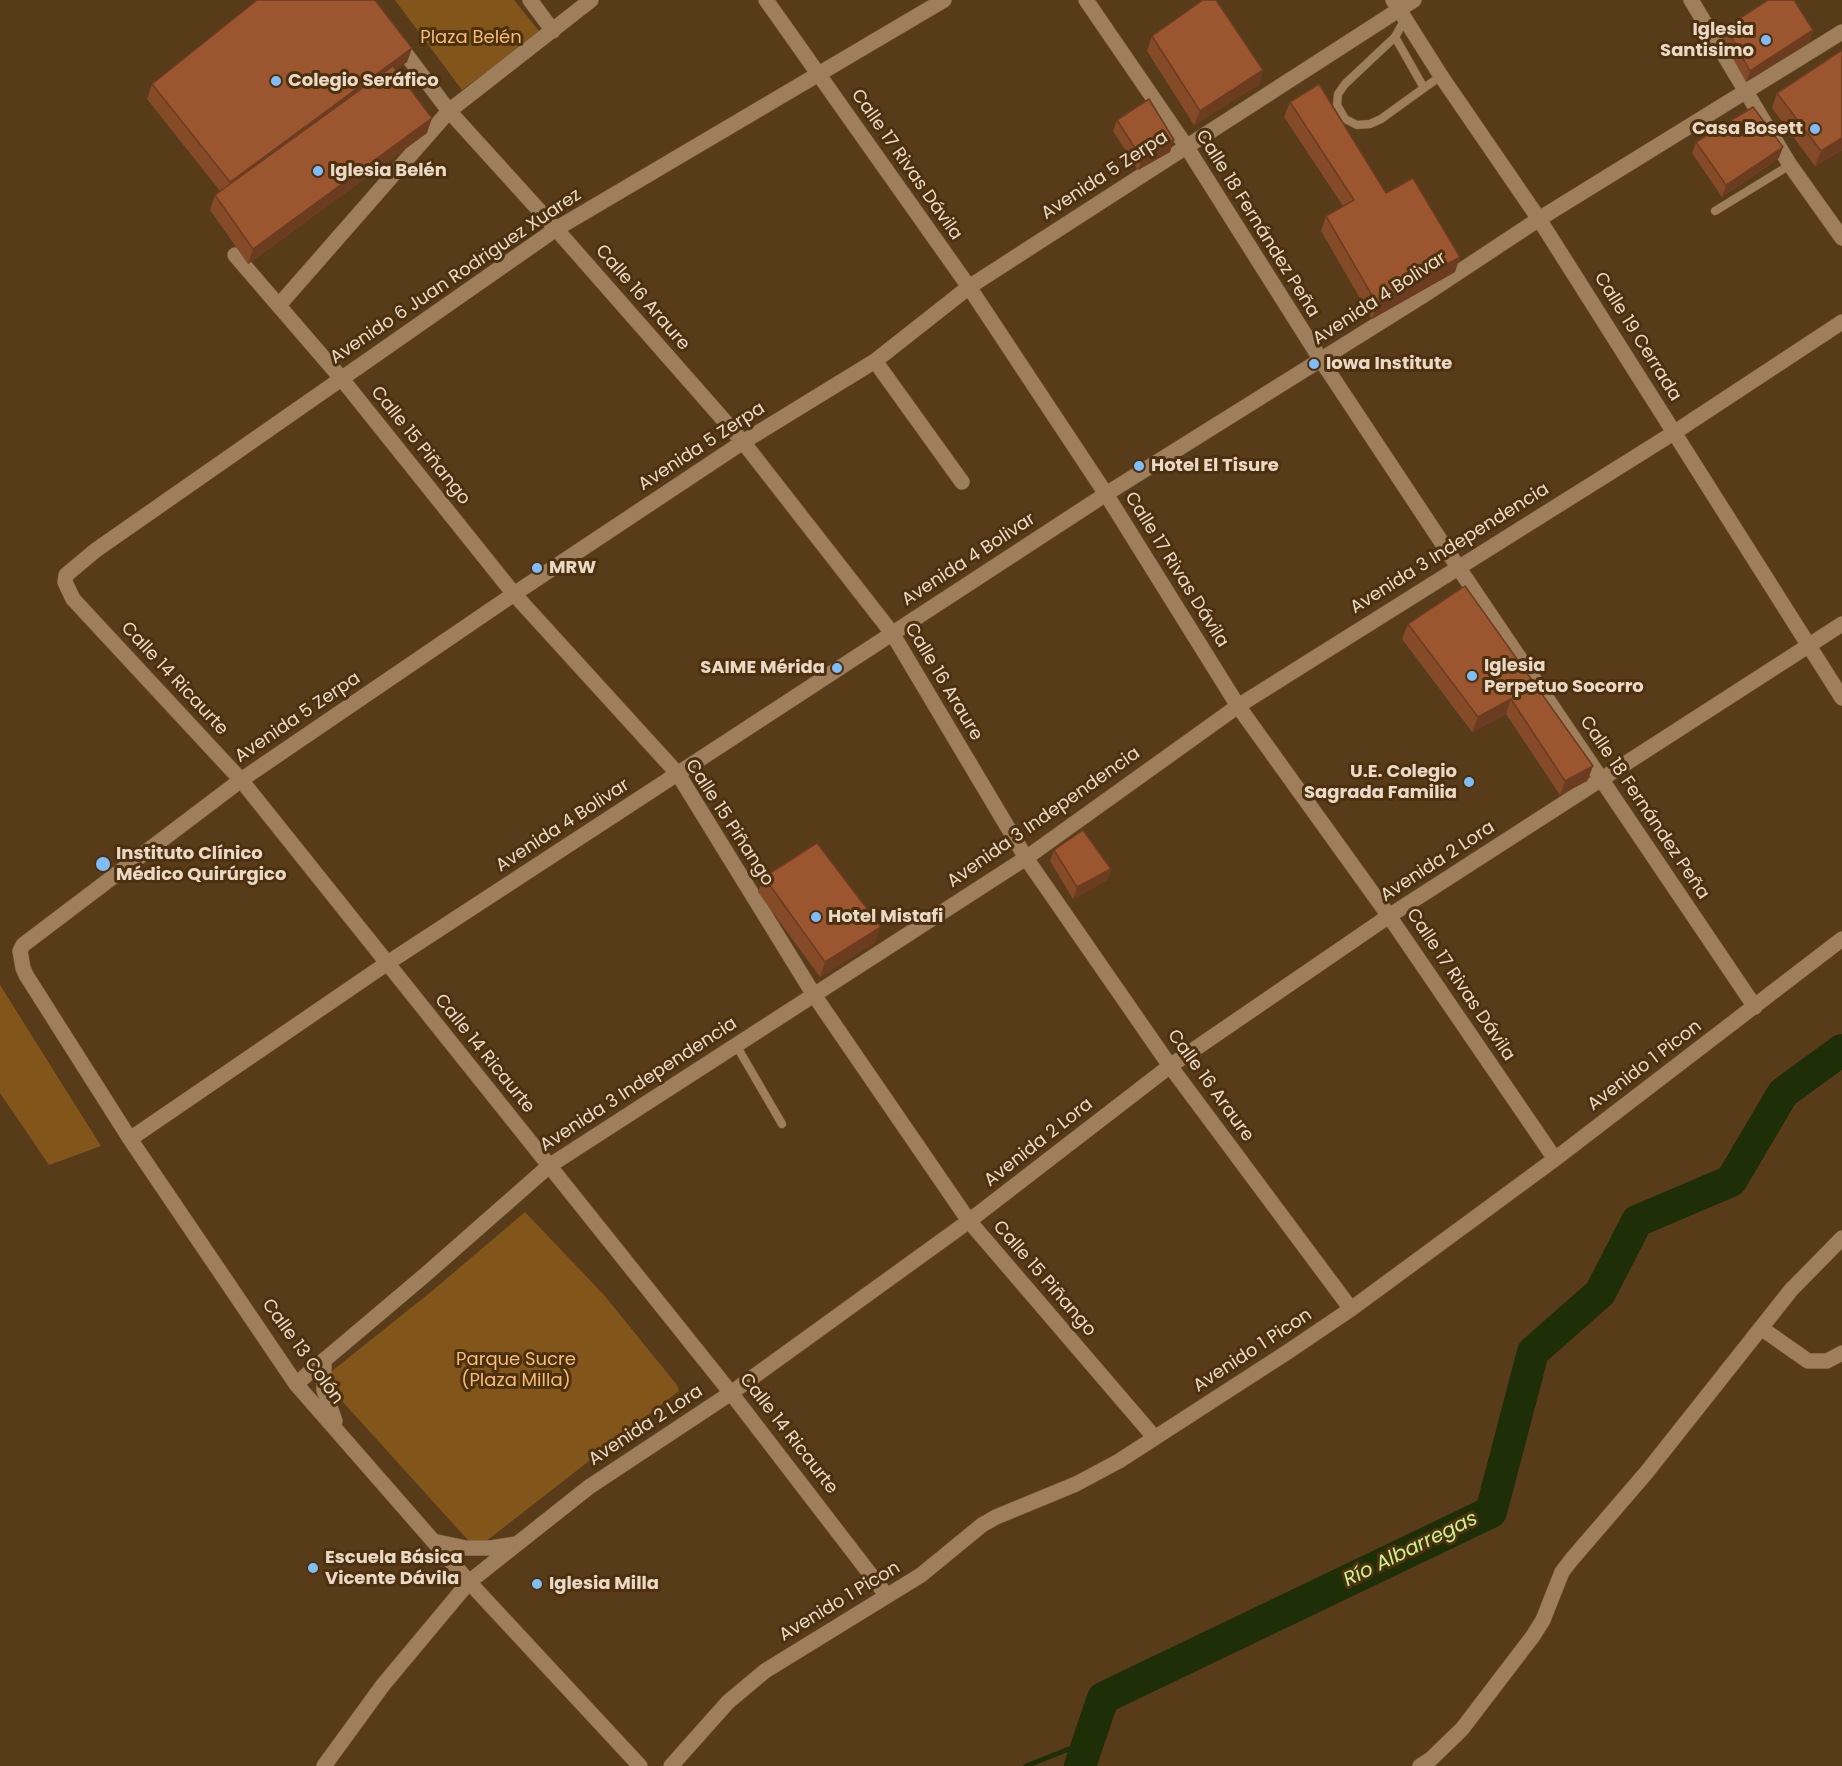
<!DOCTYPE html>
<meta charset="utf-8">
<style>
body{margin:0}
canvas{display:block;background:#583b19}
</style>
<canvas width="1842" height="1766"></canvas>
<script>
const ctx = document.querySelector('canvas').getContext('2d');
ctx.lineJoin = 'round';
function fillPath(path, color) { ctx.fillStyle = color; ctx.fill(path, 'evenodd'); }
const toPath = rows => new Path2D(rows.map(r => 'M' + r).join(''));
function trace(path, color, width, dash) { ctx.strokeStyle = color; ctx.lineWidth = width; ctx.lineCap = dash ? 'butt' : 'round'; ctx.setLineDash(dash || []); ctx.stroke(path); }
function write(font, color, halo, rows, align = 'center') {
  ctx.font = font + ' Poppins,sans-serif'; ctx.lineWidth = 6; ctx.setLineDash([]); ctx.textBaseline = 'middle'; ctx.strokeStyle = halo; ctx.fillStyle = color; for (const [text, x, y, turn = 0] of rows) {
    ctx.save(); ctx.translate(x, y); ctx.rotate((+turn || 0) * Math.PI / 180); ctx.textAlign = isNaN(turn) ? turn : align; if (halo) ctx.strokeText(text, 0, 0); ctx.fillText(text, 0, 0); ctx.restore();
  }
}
fillPath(toPath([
 [395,0,514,0,540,32,462,90],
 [0,985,101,1146,49,1165,0,1093],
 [525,1212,604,1295,677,1385,679,1391,476,1549,322,1379,432,1291]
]), '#82551a');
trace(toPath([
 [1026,1766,1089,1741]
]), '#1e2e07', 5);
trace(toPath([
 [1080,1766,1103,1698,1491,1512,1533,1352,1600,1293,1637,1221,1731,1181,1783,1093,1842,1050]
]), '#1e2e07', 32);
const service = toPath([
 [1405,19,1395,37,1345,84,1338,94,1337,105,1345,119,1357,125,1370,124,1381,119,1424,88],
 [1395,37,1424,88,1441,76],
 [1715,211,1790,165],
 [736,1045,782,1124]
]);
const minor = toPath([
 [530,0,553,31],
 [766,0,969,287,1106,494,1238,706,1389,916,1555,1159],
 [1086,0,1186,146,1321,360,1458,567,1755,1007],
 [1393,0,1441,76,1539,219,1842,698],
 [1691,0,1790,165,1842,238],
 [396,41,449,111,556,229,743,442,892,633,1026,858,1170,1066,1351,1309],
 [235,255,341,378,514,594,678,774,814,995,969,1221,1155,1438],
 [280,304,449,111,591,0],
 [875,361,962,482],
 [130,1139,386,964,1106,494,1421,297,1539,219,1842,32],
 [1761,1328,1808,1361,1827,1361,1842,1353],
 [324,1360,324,1390,335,1421],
 [296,1384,425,1275,549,1166,1026,858,1238,706,1675,432,1842,322],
 [433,1541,466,1548,491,1548,516,1544],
 [887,1596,731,1393,241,780,73,599,65,582,66,575,96,550,556,229,944,0],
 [324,1766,383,1685,469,1582,589,1487,731,1393,969,1221,1170,1066,1389,916,1842,624],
 [640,1766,469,1582,296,1384,130,1139,26,975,23,968,20,951,23,945,241,780,514,594,743,442,875,361,969,287,1414,0],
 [671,1766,728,1702,765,1671,921,1575,982,1525,996,1517,1076,1484,1119,1461,1289,1351,1351,1309,1555,1159,1842,939],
 [1420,1766,1431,1759,1462,1729,1533,1636,1543,1620,1562,1572,1572,1559,1646,1473,1791,1290,1842,1238]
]);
trace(service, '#70593b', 9);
trace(minor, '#70593b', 16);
trace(service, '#9e7e5b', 8);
trace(minor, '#9e7e5b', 15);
fillPath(toPath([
 [1726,27,1813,30,1809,42,1746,82,1722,39],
 [1152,36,1263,70,1258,85,1194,125,1147,51],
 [412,48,407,62,396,70,427,133,248,264,210,210,215,195,220,191,147,99,152,84],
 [1777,93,1842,150,1815,166,1772,108],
 [1290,102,1386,193,1455,272,1372,319,1321,231,1326,216,1343,206,1284,117],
 [1117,120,1170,152,1138,170,1113,131],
 [1696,142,1779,158,1722,197,1692,153],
 [1465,586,1593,766,1587,781,1560,795,1506,714,1472,732,1402,639,1408,624],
 [1054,850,1111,869,1107,880,1073,899,1050,861],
 [764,877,875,942,820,977,758,892]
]), '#854a28');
fillPath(toPath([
 [1813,30,1809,42,1746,82,1750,71],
 [412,48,407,62,224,197,230,182],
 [1263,70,1258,85,1194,125,1200,111],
 [432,118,427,133,248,264,253,249],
 [1842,138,1842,150,1815,166,1821,151],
 [1174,140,1170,152,1138,170,1142,159],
 [1783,147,1779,158,1722,197,1726,185],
 [1460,257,1455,272,1372,319,1377,304],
 [1511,699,1506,714,1472,732,1478,717],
 [1593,766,1587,781,1560,795,1565,781],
 [1111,869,1107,880,1073,899,1077,887],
 [881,927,875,942,820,977,825,962]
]), '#6c3c21');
const building = toPath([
 [257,0,375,0,412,48,230,182,152,84,257,0],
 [1203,0,1216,0,1263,70,1200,111,1152,36,1203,0],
 [1768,0,1794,0,1813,30,1750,71,1726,27,1768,0],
 [1842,50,1842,138,1821,151,1777,93,1842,50],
 [393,66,432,118,253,249,215,195,393,66],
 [1319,84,1386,193,1413,178,1460,257,1377,304,1326,216,1354,200,1290,102,1319,84],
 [1149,99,1174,140,1142,159,1117,120,1149,99],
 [1753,107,1783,147,1726,185,1696,142,1753,107],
 [1465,586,1593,766,1565,781,1511,699,1478,717,1408,624,1465,586],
 [1083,830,1111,869,1077,887,1054,850,1083,830],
 [817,843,881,927,825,962,764,877,817,843]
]);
fillPath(building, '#9b562f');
trace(building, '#6c3c21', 1.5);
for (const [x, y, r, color] of [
 [1766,40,6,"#7fbdfa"],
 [276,81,6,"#7fbdfa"],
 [1815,129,6,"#7fbdfa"],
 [318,171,6,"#7fbdfa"],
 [1314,364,6,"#7fbdfa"],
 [1139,466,6,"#7fbdfa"],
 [537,568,6,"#7fbdfa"],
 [837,668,6,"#7fbdfa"],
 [1472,676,6,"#7fbdfa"],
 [1469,782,6,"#7fbdfa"],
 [103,864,8,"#7fbdfa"],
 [816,917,6,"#7fbdfa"],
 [313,1568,6,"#7fbdfa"],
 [537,1584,6,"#7fbdfa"]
]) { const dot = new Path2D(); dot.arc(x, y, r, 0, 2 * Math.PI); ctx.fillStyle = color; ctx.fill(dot); trace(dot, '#4d310e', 2); }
write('bold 18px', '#ead9c6', '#4d310e', [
 ["Iglesia",1754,30,"right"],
 ["Santisimo",1754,51,"right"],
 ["Colegio Seráfico",288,81],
 ["Casa Bosett",1803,129,"right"],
 ["Iglesia Belén",330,171],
 ["Iowa Institute",1326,364],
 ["Hotel El Tisure",1151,466],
 ["MRW",549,568],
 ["Iglesia",1484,666],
 ["Perpetuo Socorro",1484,687],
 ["SAIME Mérida",825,668,"right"],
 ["U.E. Colegio",1457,772,"right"],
 ["Sagrada Familia",1457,793,"right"],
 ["Instituto Clínico",116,854],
 ["Médico Quirúrgico",116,875],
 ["Hotel Mistafi",828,917],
 ["Escuela Básica",325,1558],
 ["Vicente Dávila",325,1579],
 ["Iglesia Milla",549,1584]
], 'left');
write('18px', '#f7bc79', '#4d310e', [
 ["Plaza Belén",471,38],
 ["Parque Sucre",516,1360],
 ["(Plaza Milla)",516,1381]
]);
write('18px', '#ead9c6', '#4d310e', [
 ["Calle 17 Rivas Dávila",906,165,55],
 ["Avenida 5 Zerpa",1105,176,-33],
 ["Calle 18 Fernández Peña",1257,224,58],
 ["Avenido 6 Juan Rodriguez Xuarez",456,277,-34],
 ["Calle 16 Araure",642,298,49],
 ["Avenida 4 Bolivar",1380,299,-33],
 ["Calle 19 Cerrada",1637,337,58],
 ["Calle 15 Piñango",420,446,51],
 ["Avenida 5 Zerpa",702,447,-33],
 ["Avenida 3 Independencia",1450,549,-32],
 ["Avenida 4 Bolivar",969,560,-33],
 ["Calle 17 Rivas Dávila",1176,570,58],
 ["Calle 14 Ricaurte",174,679,47],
 ["Calle 16 Araure",943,682,59],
 ["Avenida 5 Zerpa",298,718,-34],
 ["Calle 18 Fernández Peña",1644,808,56],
 ["Avenida 3 Independencia",1044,818,-35],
 ["Calle 15 Piñango",729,823,57],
 ["Avenida 4 Bolivar",563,826,-33],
 ["Avenida 2 Lora",1438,862,-33],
 ["Calle 17 Rivas Dávila",1460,985,56],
 ["Calle 14 Ricaurte",484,1054,51],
 ["Avenido 1 Picon",1645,1066,-37],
 ["Avenida 3 Independencia",639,1085,-33],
 ["Calle 16 Araure",1210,1086,54],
 ["Avenida 2 Lora",1039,1143,-38],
 ["Calle 15 Piñango",1044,1279,49],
 ["Avenido 1 Picon",1253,1351,-33],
 ["Calle 13 Colón",302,1352,54],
 ["Avenida 2 Lora",646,1426,-33],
 ["Calle 14 Ricaurte",788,1434,52],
 ["Avenido 1 Picon",840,1602,-31]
]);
write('italic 20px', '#c6f491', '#4d310e', [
 ["Río Albarregas",1411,1550,-26]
]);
</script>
